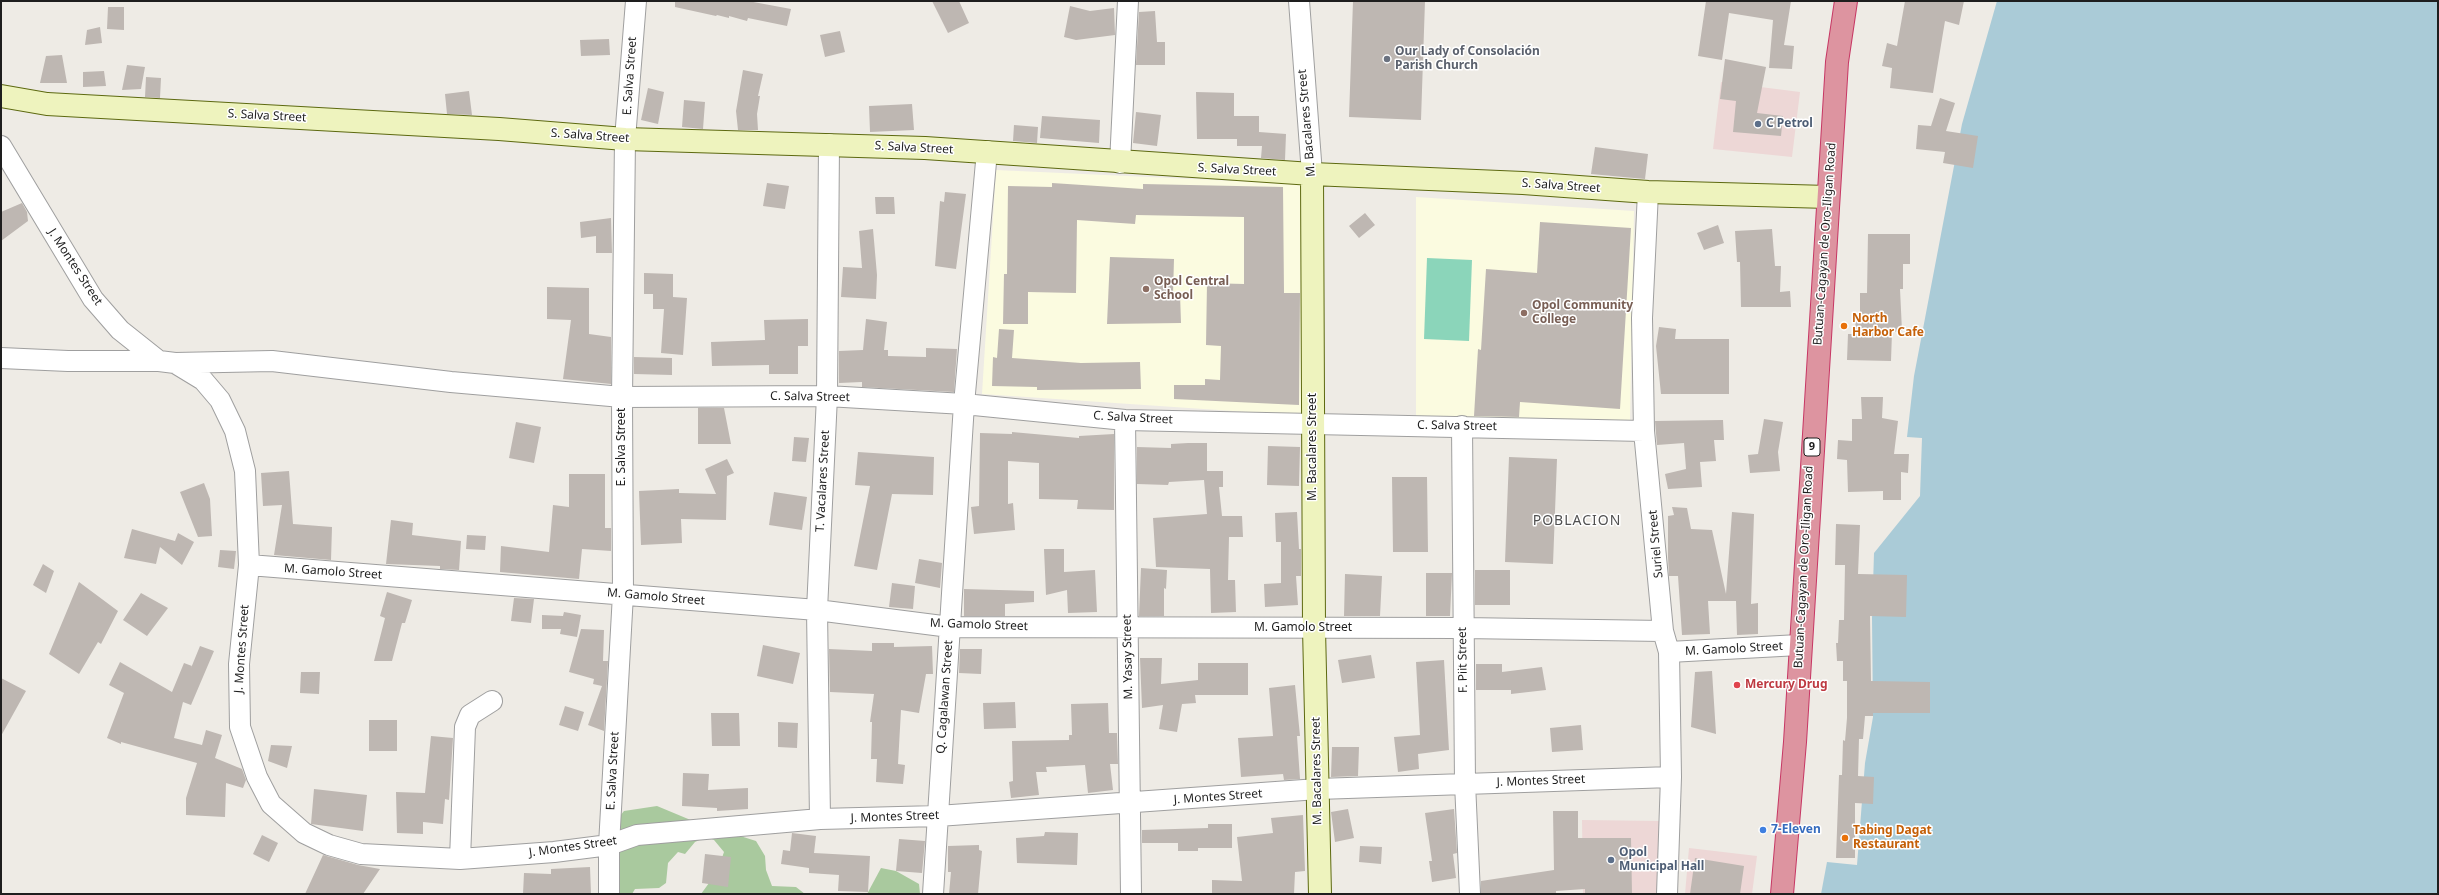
<!DOCTYPE html>
<meta charset="utf-8">
<style>
body{margin:0}
#map{position:relative;width:2439px;height:895px;overflow:hidden;background:#eeebe5;font-family:"Noto Sans",sans-serif}
canvas{display:block}
.frame{position:absolute;inset:0;border:2px solid #1e1e1e;pointer-events:none}
</style>
<div id="map">
<canvas width="2439" height="895"></canvas>
<div class="frame"></div>
</div>
<script>
const ctx = document.querySelector('canvas').getContext('2d');
ctx.lineJoin = 'round';
function fillPath(path, color) { ctx.fillStyle = color; ctx.fill(path, 'evenodd'); }
const toPath = rows => new Path2D(rows.map(r => 'M' + r).join(''));
function trace(path, color, width, dash) { ctx.strokeStyle = color; ctx.lineWidth = width; ctx.lineCap = dash ? 'butt' : 'round'; ctx.setLineDash(dash || []); ctx.stroke(path); }
function write(font, color, halo, rows, align = 'center') {
  ctx.font = font + ' "Noto Sans",sans-serif'; ctx.lineWidth = 3; ctx.setLineDash([]); ctx.textBaseline = 'middle'; ctx.strokeStyle = halo; ctx.fillStyle = color; for (const [text, x, y, turn = 0] of rows) {
    ctx.save(); ctx.translate(x, y); ctx.rotate((+turn || 0) * Math.PI / 180); ctx.textAlign = isNaN(turn) ? turn : align; if (halo) ctx.strokeText(text, 0, 0); ctx.fillText(text, 0, 0); ctx.restore();
  }
}
fillPath(toPath([
 [1721,82,1800,92,1792,157,1713,149],
 [1582,820,1661,821,1660,894,1583,894],
 [1689,848,1757,856,1752,894,1685,894]
]), '#edd7d6');
fillPath(toPath([
 [996,170,1301,184,1307,416,982,394],
 [1416,197,1634,211,1630,421,1416,416]
]), '#fbfbe0');
fillPath(toPath([
 [657,806,693,821,756,841,765,856,766,870,772,886,796,887,805,894,701,894,717,872,724,852,714,840,706,837,695,842,685,854,678,852,668,863,666,883,659,888,635,889,632,894,619,894,616,821,624,811],
 [881,868,896,871,919,884,920,894,867,894]
]), '#a9c99e');
fillPath(toPath([
 [1427,258,1472,260,1469,341,1424,339]
]), '#8bd5ba');
fillPath(toPath([
 [1997,1,2438,1,2438,894,1821,894,1827,862,1857,865,1865,763,1873,717,1872,618,1874,553,1920,496,1922,438,1907,437,1914,376,1962,124]
]), '#aacbd7');
fillPath(toPath([
 [675,1,748,1,791,9,787,26,748,18,747,21,729,16,729,18,717,15,716,16,675,7],
 [932,1,959,1,969,23,948,33],
 [1353,1,1425,1,1421,120,1349,117],
 [1706,1,1791,1,1784,45,1794,46,1792,69,1769,68,1773,20,1729,13,1722,60,1698,56],
 [1905,1,1964,1,1959,25,1945,21,1933,93,1890,88,1892,68,1882,66,1887,43,1897,46],
 [1070,6,1090,11,1114,8,1115,35,1076,40,1064,37],
 [108,7,124,7,124,30,107,29],
 [1155,11,1157,42,1165,42,1165,65,1136,65,1139,12],
 [100,27,102,43,85,45,87,30],
 [840,31,845,52,825,57,820,35],
 [609,39,610,55,581,56,580,40],
 [62,55,67,83,40,83,46,56],
 [1725,59,1766,67,1757,113,1783,116,1781,136,1733,132,1736,101,1720,99],
 [127,65,145,67,141,89,122,90],
 [743,70,763,74,758,96,760,96,757,114,758,130,738,130,736,111],
 [104,71,106,86,83,87,83,72],
 [146,77,161,78,160,98,145,97],
 [648,88,664,92,658,124,641,120],
 [469,91,472,115,447,114,445,94],
 [1196,92,1234,93,1234,116,1259,116,1259,132,1286,134,1285,160,1261,158,1262,146,1237,146,1237,139,1197,139],
 [1940,98,1955,103,1946,131,1978,136,1973,168,1943,163,1945,152,1916,149,1918,125,1931,126],
 [684,100,705,102,703,129,682,127],
 [912,104,914,130,870,132,869,106],
 [1136,112,1161,115,1157,146,1133,143],
 [1042,116,1100,120,1099,143,1040,138],
 [1014,125,1038,127,1037,143,1013,141],
 [1595,147,1648,154,1645,179,1591,174],
 [767,183,789,186,785,209,763,206],
 [1052,183,1143,189,1143,184,1283,187,1284,293,1300,293,1299,405,1174,399,1174,385,1205,385,1205,379,1220,380,1221,346,1206,345,1207,283,1244,284,1244,217,1136,215,1135,224,1077,220,1076,293,1028,292,1028,324,1003,324,1004,274,1007,274,1008,186,1052,187],
 [945,192,966,194,956,269,935,266,940,201,944,202],
 [875,197,894,197,895,214,876,214],
 [22,203,27,212,28,221,1,241,1,212],
 [1365,213,1375,225,1359,238,1349,226],
 [611,218,612,253,596,253,596,236,581,238,580,222],
 [1540,222,1631,228,1620,409,1520,402,1519,417,1474,416,1478,349,1481,350,1486,269,1537,273],
 [1718,225,1724,243,1704,250,1697,233],
 [873,229,877,275,876,299,841,297,843,267,862,268,859,231],
 [1772,229,1775,266,1781,266,1780,292,1790,291,1791,307,1741,307,1740,262,1737,262,1735,231],
 [1868,234,1910,234,1910,264,1903,264,1903,289,1900,289,1902,331,1892,332,1891,361,1847,360,1848,334,1856,334,1855,317,1860,317,1860,293,1867,293],
 [1110,257,1174,259,1173,294,1180,294,1181,323,1107,324],
 [644,273,673,274,673,297,687,298,683,355,661,353,664,309,653,309,653,294,644,294],
 [547,287,589,288,589,334,611,337,611,384,563,379,571,320,547,319],
 [808,319,808,346,798,346,798,374,769,374,769,365,712,366,711,342,765,340,764,320],
 [866,319,887,322,884,350,888,350,888,356,926,357,926,348,957,349,954,392,862,387,862,382,839,383,839,351,863,350],
 [1659,327,1676,329,1675,339,1729,339,1729,394,1661,394,1656,346],
 [999,329,1014,330,1012,358,1081,363,1140,362,1141,389,1037,390,1037,387,992,386,993,357,997,358],
 [634,357,672,358,672,375,634,374],
 [1861,397,1883,397,1882,418,1898,421,1894,454,1909,454,1908,473,1901,472,1901,500,1883,500,1883,491,1848,492,1847,460,1837,459,1838,440,1852,441,1852,419,1862,419],
 [698,408,724,408,731,444,698,444],
 [1764,419,1783,422,1778,452,1780,471,1750,473,1748,455,1758,454],
 [1723,420,1724,440,1714,440,1716,461,1700,462,1702,487,1668,489,1665,474,1686,469,1684,443,1657,445,1655,421],
 [516,422,541,427,534,463,509,458],
 [1012,432,1079,438,1079,436,1114,434,1114,510,1077,509,1078,500,1039,499,1039,463,1008,461,1008,504,1013,503,1015,530,974,534,971,507,979,506,980,433,1012,434],
 [794,437,809,438,806,462,792,461],
 [1188,443,1207,443,1207,471,1223,471,1223,487,1219,487,1222,516,1242,516,1243,537,1229,537,1228,580,1235,580,1236,612,1211,613,1210,569,1156,567,1153,518,1207,514,1204,480,1169,482,1168,485,1137,484,1137,447,1171,448,1171,444],
 [1268,446,1300,447,1299,486,1267,485],
 [858,452,934,457,933,495,892,494,877,570,854,566,870,486,855,485],
 [1509,457,1557,459,1553,564,1505,562],
 [727,459,734,473,727,476,726,520,681,519,682,543,641,545,639,491,679,489,679,493,716,494,705,469],
 [289,471,293,524,332,527,331,560,274,555,282,505,263,506,261,473],
 [569,474,605,474,605,528,611,528,611,551,582,549,579,579,500,572,501,546,549,552,553,505,569,507],
 [1392,477,1427,477,1428,552,1393,552],
 [204,483,210,499,212,536,198,537,180,492],
 [774,492,807,497,802,530,769,525],
 [1672,507,1687,508,1691,529,1712,530,1726,594,1732,512,1754,514,1751,604,1758,603,1758,634,1737,635,1736,601,1708,601,1710,634,1682,635,1678,576,1669,576,1668,557,1668,516,1674,515],
 [1297,512,1299,549,1301,549,1301,576,1296,576,1298,605,1265,607,1264,584,1281,583,1281,542,1276,542,1275,513],
 [391,520,413,523,412,535,461,541,459,570,440,569,440,566,386,564],
 [1836,524,1860,525,1858,574,1907,575,1906,617,1870,616,1871,681,1930,682,1930,713,1873,713,1873,716,1865,716,1863,739,1859,739,1858,776,1874,777,1873,804,1855,803,1855,858,1836,858,1839,775,1842,775,1843,740,1845,741,1847,718,1847,681,1843,681,1843,661,1837,661,1836,643,1838,643,1839,620,1844,620,1845,565,1835,565],
 [132,529,175,541,178,533,194,542,182,565,160,547,156,564,124,558],
 [467,535,486,536,485,550,466,549],
 [1044,549,1064,549,1064,572,1095,570,1097,612,1068,613,1067,590,1046,595],
 [220,550,236,551,234,569,218,567],
 [919,559,942,563,940,588,915,583],
 [43,564,54,571,46,593,33,585],
 [1141,568,1167,570,1166,589,1164,588,1164,616,1139,616],
 [1475,570,1510,570,1510,605,1475,605],
 [1426,573,1452,573,1450,616,1426,616],
 [1345,574,1382,576,1380,616,1344,616],
 [79,582,118,611,101,644,98,642,79,674,49,654],
 [892,583,915,586,913,609,889,607],
 [964,589,1034,591,1034,602,1005,604,1005,616,964,616],
 [387,592,412,600,405,623,402,623,392,661,374,661,385,618,380,616],
 [141,593,168,608,147,636,123,620],
 [514,598,534,599,531,623,511,621],
 [564,612,581,615,577,637,560,634,561,629,542,629,542,615,563,616],
 [581,629,604,630,603,661,608,661,604,731,588,725,602,686,593,684,594,679,569,672],
 [872,643,894,643,894,647,932,646,933,674,926,674,919,713,901,710,898,764,905,765,903,784,876,782,877,759,871,759,872,722,870,722,874,694,830,692,829,649,872,651],
 [763,645,800,653,793,684,757,676],
 [200,646,214,651,191,705,183,702,174,738,202,745,206,730,222,735,215,758,242,769,246,780,243,788,226,783,225,817,186,815,186,798,197,763,121,742,121,744,107,738,124,693,109,685,120,662,172,692,184,663,192,666,191,668],
 [960,649,982,649,981,674,959,673],
 [1371,655,1375,678,1342,683,1338,660],
 [1140,658,1162,658,1161,684,1198,680,1198,663,1248,663,1248,695,1195,695,1196,703,1182,704,1177,732,1159,729,1163,705,1142,708],
 [1444,660,1449,750,1418,754,1419,769,1398,772,1394,737,1420,735,1416,662],
 [1476,664,1502,664,1502,672,1542,667,1546,690,1511,694,1511,690,1476,690],
 [1712,671,1716,734,1691,727,1695,672],
 [301,672,320,672,319,694,300,693],
 [1,678,26,691,1,736],
 [1295,685,1300,736,1297,736,1300,779,1284,780,1283,774,1241,777,1238,738,1273,736,1269,688],
 [1015,702,1016,728,984,729,983,703],
 [1108,703,1109,733,1117,733,1118,764,1110,764,1113,790,1088,793,1085,765,1046,767,1047,772,1036,772,1039,795,1011,798,1009,782,1013,781,1012,741,1069,740,1069,735,1072,735,1071,704],
 [565,706,584,712,578,731,559,725],
 [711,713,739,713,740,746,712,746],
 [369,720,397,720,397,751,369,751],
 [778,722,798,723,797,748,778,747],
 [1581,725,1583,750,1552,752,1550,728],
 [431,736,453,738,449,800,445,799,443,824,423,822,423,834,397,833,396,792,425,793],
 [271,745,292,746,287,768,268,761],
 [1332,747,1359,747,1358,776,1331,777],
 [683,773,709,774,708,790,748,788,748,809,717,811,717,808,682,806],
 [314,789,367,795,363,831,311,824],
 [1348,809,1354,838,1335,842,1331,812],
 [1454,809,1457,853,1453,854,1456,878,1432,882,1429,861,1432,861,1425,813],
 [1553,811,1578,811,1578,838,1631,838,1632,894,1585,894,1585,889,1556,891,1556,894,1481,894,1481,881,1554,870],
 [1303,815,1305,871,1295,872,1294,894,1212,894,1212,880,1242,881,1237,837,1273,833,1271,818],
 [1208,824,1232,824,1232,848,1198,848,1198,851,1178,851,1178,843,1142,843,1142,830,1208,828],
 [1045,832,1078,833,1077,865,1017,863,1016,838,1044,836],
 [792,833,816,836,814,853,870,856,868,892,838,891,839,875,809,873,809,868,781,864,783,850,790,851],
 [262,835,278,843,269,862,253,854],
 [899,839,925,841,922,873,896,871],
 [979,845,979,850,982,851,978,894,949,894,951,872,948,872,948,846],
 [1360,846,1382,847,1381,864,1359,862],
 [705,854,731,857,728,887,702,883],
 [323,855,358,865,380,869,363,894,305,894],
 [1695,858,1744,866,1740,894,1690,894],
 [590,867,591,894,523,894,524,873,551,874,551,869]
]), '#beb7b2');
const street = toPath([
 [1299,1,1312,174],
 [1,146,93,299,120,330,159,361,175,363,203,380,220,400,235,431,245,471,249,565,239,664,240,727,257,777,271,804,304,833,329,845,361,854,460,859,554,852,609,845,637,835,820,819,938,816,1318,789,1671,777],
 [1120,163,1128,1],
 [1648,192,1642,318,1644,431,1663,631,1669,652,1671,777,1667,894],
 [1,358,68,361,159,361],
 [175,363,272,361,451,382,622,397,827,396,964,404,1125,420,1644,431],
 [1125,420,1131,894],
 [1462,426,1465,783,1470,894],
 [249,565,817,610,950,627,1463,628,1663,631],
 [1669,652,1799,645],
 [820,819,817,610,827,396,829,144],
 [460,859,465,727,470,715,492,701],
 [609,894,609,845,623,594,622,397,625,139,636,1],
 [933,894,964,404,987,151]
]);
const secondary = toPath([
 [1,96,47,104,499,129,625,139,925,148,1312,174,1523,183,1648,192,1828,197],
 [1312,174,1314,628,1320,894]
]);
const highway = toPath([
 [1782,894,1795,742,1837,62,1846,1]
]);
trace(street, '#9f9f9f', 22);
trace(secondary, '#5d6910', 24);
trace(highway, '#c73764', 24);
trace(street, '#fff', 20);
trace(secondary, '#eef3be', 22);
trace(highway, '#dd94a0', 22);
for (const [x, y, r, color] of [
 [1387,59,4,"#6b7280"],
 [1758,124,4,"#5c6f8a"],
 [1146,289,4,"#8d6e63"],
 [1524,313,4,"#8d6e63"],
 [1844,326,4,"#e8710a"],
 [1737,685,4,"#e0444e"],
 [1763,830,4,"#3f7fe0"],
 [1845,838,4,"#e8710a"],
 [1611,860,4,"#5c6f8a"]
]) { const dot = new Path2D(); dot.arc(x, y, r, 0, 2 * Math.PI); ctx.fillStyle = color; ctx.fill(dot); trace(dot, '#fff', 1.5); }
for (const [x, y, w] of [
 [1812,447,16]
]) { const box = new Path2D(); box.roundRect(x - w / 2, y - 9, w, 18, 3); ctx.fillStyle = '#fff'; ctx.fill(box); trace(box, '#1e1e1e', 1); }
write('bold 11px', '#1e1e1e', null, [
 ["9",1812,447]
]);
write('bold 12px', '#5b616d', '#fff', [
 ["Our Lady of Consolación",1395,52],
 ["Parish Church",1395,66]
], 'left');
write('12px', '#1e1e1e', '#fff', [
 ["E. Salva Street",630,76,-86],
 ["S. Salva Street",267,116,3],
 ["M. Bacalares Street",1307,123,-95],
 ["S. Salva Street",590,136,4],
 ["S. Salva Street",914,148,3],
 ["S. Salva Street",1237,170,3],
 ["S. Salva Street",1561,186,4],
 ["Butuan-Cagayan de Oro-Iligan Road",1825,244,-86],
 ["J. Montes Street",75,267,57],
 ["C. Salva Street",810,397,1],
 ["C. Salva Street",1133,418,3],
 ["C. Salva Street",1457,426,1],
 ["E. Salva Street",622,447,-90],
 ["M. Bacalares Street",1313,447,-90],
 ["T. Vacalares Street",823,481,-87],
 ["Suriel Street",1656,544,-95],
 ["Butuan-Cagayan de Oro-Iligan Road",1804,567,-87],
 ["M. Gamolo Street",333,572,4],
 ["M. Gamolo Street",656,597,5],
 ["M. Gamolo Street",979,625,2],
 ["M. Gamolo Street",1303,628],
 ["J. Montes Street",242,649,-86],
 ["M. Gamolo Street",1734,649,-3],
 ["M. Yasay Street",1128,657,-91],
 ["F. Piit Street",1463,660,-91],
 ["Q. Cagalawan Street",945,697,-86],
 ["E. Salva Street",613,771,-87],
 ["M. Bacalares Street",1317,771,-91],
 ["J. Montes Street",1541,781,-2],
 ["J. Montes Street",1218,797,-4],
 ["J. Montes Street",895,817,-2],
 ["J. Montes Street",573,847,-8]
]);
write('bold 12px', '#4e5e75', '#fff', [
 ["C Petrol",1766,124],
 ["Opol",1619,853],
 ["Municipal Hall",1619,867]
], 'left');
write('bold 12px', '#785e54', '#fff', [
 ["Opol Central",1154,282],
 ["School",1154,296],
 ["Opol Community",1532,306],
 ["College",1532,320]
], 'left');
write('bold 12px', '#c56008', '#fff', [
 ["North",1852,319],
 ["Harbor Cafe",1852,333],
 ["Tabing Dagat",1853,831],
 ["Restaurant",1853,845]
], 'left');
write('bold 12px', '#be3a42', '#fff', [
 ["Mercury Drug",1745,685]
], 'left');
write('bold 12px', '#366cbe', '#fff', [
 ["7-Eleven",1771,830]
], 'left');
ctx.letterSpacing = '1px';
write('14px', '#515151', '#fff', [
 ["POBLACION",1577,521]
]);
ctx.letterSpacing = '0px';
</script>
